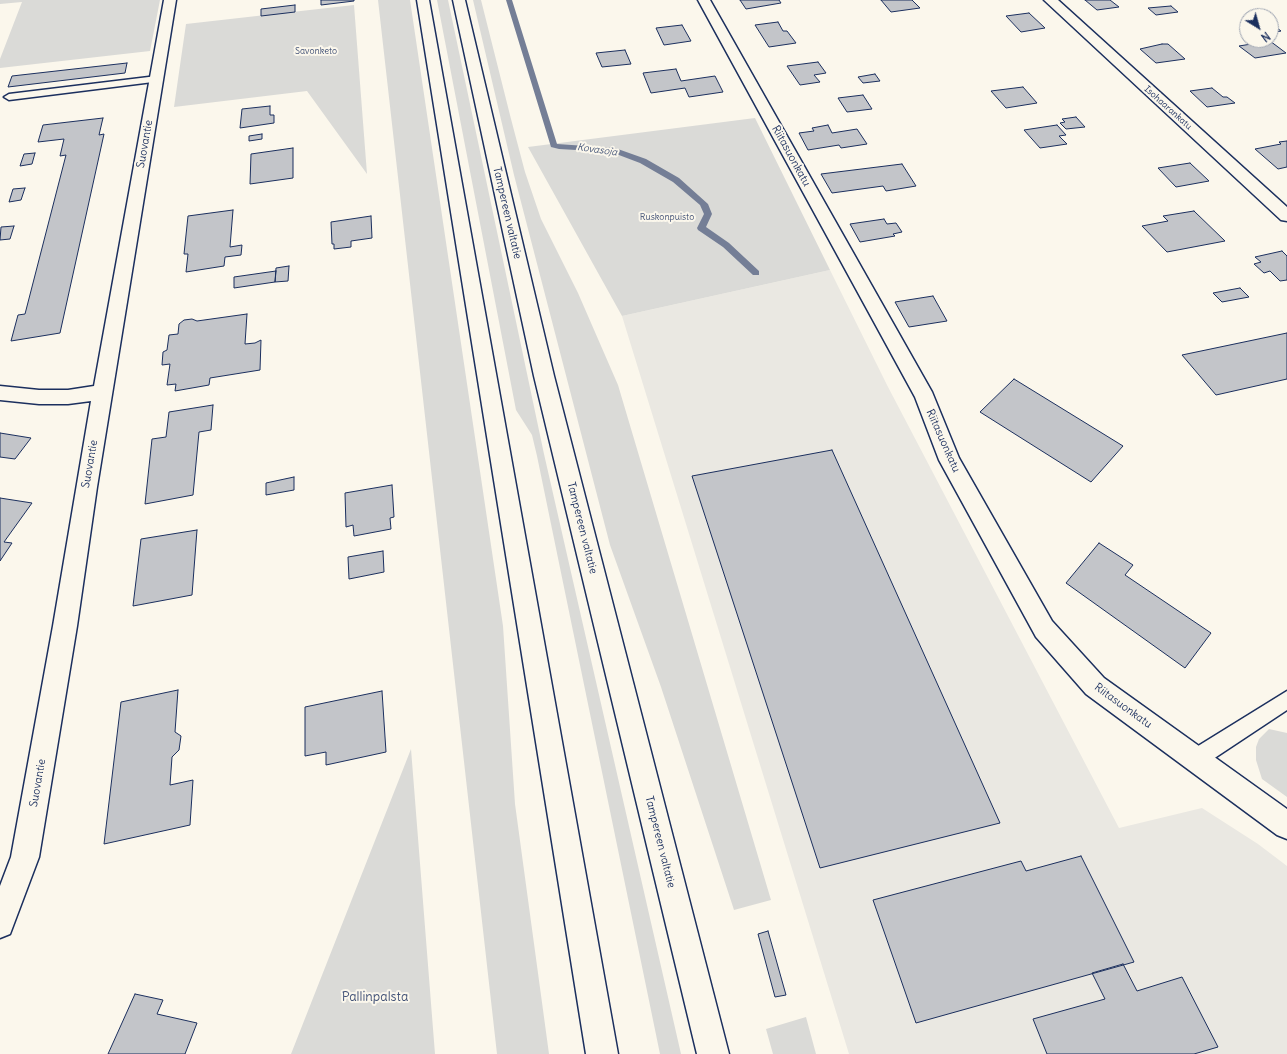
<!DOCTYPE html>
<style>
body{margin:0}
#map{position:relative;width:1287px;height:1054px;overflow:hidden;background:#fbf7ec;font-family:Delius,sans-serif}
canvas{display:block}
.north{position:absolute;left:1239px;top:8px;width:40px;height:40px;box-sizing:border-box;background:#fbf7ec;border:1px solid #a1a7b3;border-radius:50%;rotate:143deg;font-size:11px;font-weight:700;line-height:16px;text-align:center;color:#1b2f5e}
.north::after{content:'';display:block;margin:auto;width:14px;height:18px;background:#1b2f5e;clip-path:polygon(50% 0,100% 100%,50% 72%,0 100%)}
</style>
<div id="map">
<canvas width="1287" height="1054"></canvas>
<div class="north">N</div>
</div>
<script>
const ctx = document.querySelector('canvas').getContext('2d');
ctx.lineJoin = 'round';
function fillPath(path, color) { ctx.fillStyle = color; ctx.fill(path, 'evenodd'); }
const toPath = rows => new Path2D(rows.map(r => 'M' + r).join(''));
function trace(path, color, width, dash) { ctx.strokeStyle = color; ctx.lineWidth = width; ctx.lineCap = dash ? 'butt' : 'round'; ctx.setLineDash(dash || []); ctx.stroke(path); }
function write(font, color, halo, rows, align = 'center') {
  ctx.font = font + ' Delius,sans-serif'; ctx.lineWidth = 4; ctx.setLineDash([]); ctx.textBaseline = 'middle'; ctx.strokeStyle = halo; ctx.fillStyle = color; for (const [text, x, y, turn = 0] of rows) {
    ctx.save(); ctx.translate(x, y); ctx.rotate((+turn || 0) * Math.PI / 180); ctx.textAlign = isNaN(turn) ? turn : align; if (halo) ctx.strokeText(text, 0, 0); ctx.fillText(text, 0, 0); ctx.restore();
  }
}
fillPath(toPath([
 [830,270,887,385,1119,828,1202,808,1258,844,1287,866,1287,1054,849,1054,622,316]
]), '#eae8e2');
fillPath(toPath([
 [0,0,160,0,150,51,0,68,0,59,22,2,0,4],
 [378,0,410,0,503,626,515,804,549,1054,497,1054],
 [437,0,448,0,544,454,681,1054,660,1054,537,456,532,435,516,410],
 [473,0,481,0,511,119,525,172,541,219,578,293,618,385,771,900,734,910,661,687,610,545,514,175],
 [354,5,367,174,307,91,174,107,186,24],
 [755,118,830,270,622,316,528,147],
 [1269,729,1287,733,1287,797,1262,779,1256,760,1256,747,1259,739],
 [411,749,435,1054,291,1054],
 [806,1017,816,1054,773,1054,766,1029]
]), '#dadad7');
fillPath(toPath([
 [506,0,512,0,557,144,615,148,646,159,679,178,708,204,712,214,706,227,729,243,759,271,759,275,753,275,723,247,698,230,697,228,704,214,700,205,673,182,640,163,611,152,559,149,551,147,506,0]
]), '#747e96');
const building = toPath([
 [321,0,354,0,354,1,321,5,321,0],
 [740,0,779,0,781,3,746,9,740,0],
 [881,0,912,0,920,8,891,12,881,0],
 [1085,0,1110,0,1119,7,1097,10,1085,0],
 [295,5,295,12,261,16,261,9,295,5],
 [1171,6,1178,12,1156,15,1148,8,1171,6],
 [1029,13,1045,28,1021,32,1006,16,1029,13],
 [778,22,783,31,787,31,796,43,769,47,755,25,778,22],
 [1271,22,1274,25,1273,25,1281,31,1271,33,1271,22],
 [682,25,691,41,664,45,656,28,682,25],
 [1270,41,1286,53,1255,58,1239,46,1270,41],
 [1162,44,1168,44,1185,59,1156,63,1140,49,1162,44],
 [625,50,631,64,602,67,596,53,625,50],
 [818,62,826,73,814,75,820,82,800,85,787,66,818,62],
 [127,63,125,73,8,87,12,76,127,63],
 [676,69,681,81,715,76,723,92,689,97,685,88,651,93,643,73,676,69],
 [875,74,880,81,863,83,858,77,875,74],
 [1023,87,1037,103,1006,108,991,91,1023,87],
 [1212,88,1223,97,1227,97,1235,103,1207,107,1190,91,1212,88],
 [863,95,872,109,847,112,838,98,863,95],
 [270,106,270,115,274,115,274,123,240,128,242,109,270,106],
 [1076,117,1085,127,1066,129,1060,123,1065,122,1062,119,1076,117],
 [103,118,99,135,104,134,60,333,11,341,18,315,25,314,66,155,60,156,64,139,38,142,43,125,103,118],
 [828,125,832,133,857,129,867,144,841,148,839,145,808,150,799,133,814,131,812,128,828,125],
 [1057,125,1066,135,1059,136,1067,144,1040,148,1024,130,1057,125],
 [262,134,262,139,249,141,249,136,262,134],
 [1287,141,1287,167,1278,169,1255,149,1281,144,1279,142,1287,141],
 [293,148,293,178,250,184,251,154,293,148],
 [35,153,32,164,20,166,24,154,35,153],
 [1190,163,1209,181,1176,187,1158,168,1190,163],
 [902,164,916,186,886,191,883,186,832,193,821,174,902,164],
 [25,188,21,200,9,202,13,189,25,188],
 [233,210,230,247,242,245,241,255,225,257,224,266,186,272,188,254,184,254,188,216,233,210],
 [1194,211,1225,241,1167,252,1142,226,1168,221,1163,216,1194,211],
 [371,216,372,238,351,241,351,247,334,249,334,244,332,244,331,222,371,216],
 [884,219,887,224,896,223,902,232,893,234,895,236,860,242,850,224,884,219],
 [14,226,10,239,0,240,1,227,14,226],
 [1282,251,1287,256,1287,280,1280,281,1270,271,1264,273,1254,264,1261,262,1255,257,1282,251],
 [289,266,288,281,275,282,276,268,289,266],
 [276,271,275,282,234,288,234,277,276,271],
 [1240,288,1249,297,1222,302,1213,293,1240,288],
 [933,296,947,321,909,327,895,302,933,296],
 [247,314,245,344,255,343,261,340,260,370,210,378,209,385,175,391,176,384,167,385,170,364,162,365,163,352,167,350,169,335,178,334,179,324,184,320,192,319,197,321,247,314],
 [1287,333,1287,379,1216,395,1182,355,1287,333],
 [1014,379,1123,446,1091,482,980,412,1014,379],
 [213,405,211,430,199,432,193,495,145,504,152,439,166,437,169,412,213,405],
 [0,433,31,438,15,459,0,457,0,433],
 [832,450,1000,823,820,868,692,476,832,450],
 [294,477,294,490,266,495,266,483,294,477],
 [392,485,394,517,390,518,391,529,354,536,353,525,346,527,345,493,392,485],
 [0,498,32,503,4,542,12,543,0,561,0,498],
 [197,530,192,595,133,606,141,539,197,530],
 [1099,543,1133,565,1125,575,1211,633,1185,668,1066,583,1099,543],
 [383,551,384,572,349,579,348,557,383,551],
 [178,690,175,732,181,736,179,750,172,757,170,785,193,780,190,825,104,844,121,702,178,690],
 [382,691,386,752,326,765,326,752,305,756,305,707,382,691],
 [1081,856,1134,962,916,1023,873,900,1021,861,1026,871,1081,856],
 [768,931,786,995,775,997,758,934,768,931],
 [1123,964,1137,991,1182,977,1218,1047,1194,1054,1047,1054,1033,1019,1105,999,1092,973,1123,964],
 [135,994,163,1000,157,1014,197,1023,185,1054,108,1054,135,994]
]);
fillPath(building, '#c3c5c9');
trace(building, '#1b2f5e', 1);
const service = toPath([
 [157,76,162,79,161,81,9,100,4,97,9,94,157,76],
 [1287,691,1287,710,1204,765,1197,767,1190,765,1188,758,1190,751,1287,691]
]);
const minor = toPath([
 [164,0,176,0,97,487,77,626,39,857,10,934,0,938,0,886,11,857,53,626,91,401,68,404,39,404,0,400,0,386,39,390,68,390,94,386,164,0],
 [698,0,710,0,932,392,959,458,1052,621,1104,678,1287,809,1287,839,1277,835,1086,694,1036,637,939,460,915,397,698,0],
 [1044,0,1058,0,1287,207,1287,221,1281,220,1044,0]
]);
const trunk = toPath([
 [417,0,429,0,618,1054,586,1054,417,0],
 [453,0,465,0,554,376,729,1054,697,1054,534,376,453,0]
]);
trace(service, '#1b2f5e', 3);
trace(minor, '#1b2f5e', 3);
trace(trunk, '#1b2f5e', 3);
fillPath(service, '#fbf7ec');
fillPath(minor, '#fbf7ec');
fillPath(trunk, '#fbf7ec');
write('9px', '#415176', '#fbf7ec', [
 ["Savonketo",316,51],
 ["Ruskonpuisto",667,217]
]);
write('9px', '#1b2f5e', '#fbf7ec', [
 ["Isohaarankatu",1168,108,42]
]);
write('italic 10px', '#47577a', '#fbf7ec', [
 ["Kovasoja",597,150,8]
]);
write('11px', '#1b2f5e', '#fbf7ec', [
 ["Suovantie",145,144,-80],
 ["Riitasuonkatu",791,156,61],
 ["Tampereen valtatie",507,213,77],
 ["Riitasuonkatu",943,441,66],
 ["Suovantie",90,464,-80],
 ["Tampereen valtatie",582,528,76],
 ["Riitasuonkatu",1123,706,36],
 ["Suovantie",38,783,-80],
 ["Tampereen valtatie",660,842,76]
]);
write('13px', '#415176', '#fbf7ec', [
 ["Pallinpalsta",375,997]
]);
</script>
